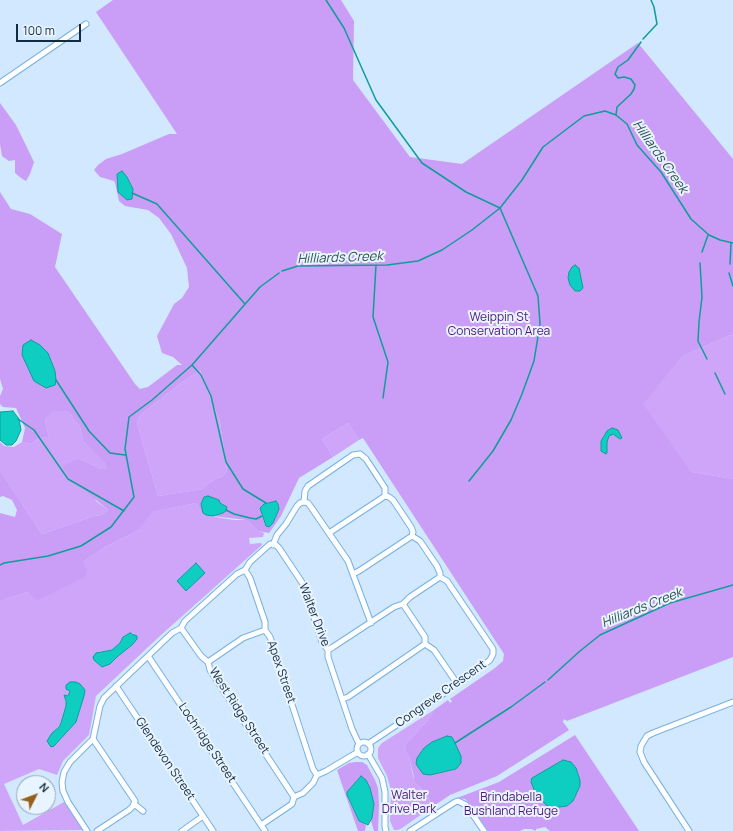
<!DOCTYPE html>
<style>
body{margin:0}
#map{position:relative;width:733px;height:831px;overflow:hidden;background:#d1e8fe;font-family:Manrope,sans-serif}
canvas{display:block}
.north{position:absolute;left:16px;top:775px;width:40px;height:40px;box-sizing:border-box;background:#e8f4ff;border:1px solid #93a4b2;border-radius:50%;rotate:48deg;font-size:11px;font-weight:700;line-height:16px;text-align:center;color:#132b3f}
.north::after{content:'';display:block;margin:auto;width:14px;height:18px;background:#975f19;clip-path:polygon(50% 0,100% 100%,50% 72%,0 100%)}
.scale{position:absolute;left:16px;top:24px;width:65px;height:18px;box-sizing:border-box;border:2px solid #132b3f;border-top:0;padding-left:5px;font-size:12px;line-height:14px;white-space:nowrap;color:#132b3f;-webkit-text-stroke:3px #e8f4ff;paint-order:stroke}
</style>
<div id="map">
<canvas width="733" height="831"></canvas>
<div class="north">N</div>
<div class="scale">100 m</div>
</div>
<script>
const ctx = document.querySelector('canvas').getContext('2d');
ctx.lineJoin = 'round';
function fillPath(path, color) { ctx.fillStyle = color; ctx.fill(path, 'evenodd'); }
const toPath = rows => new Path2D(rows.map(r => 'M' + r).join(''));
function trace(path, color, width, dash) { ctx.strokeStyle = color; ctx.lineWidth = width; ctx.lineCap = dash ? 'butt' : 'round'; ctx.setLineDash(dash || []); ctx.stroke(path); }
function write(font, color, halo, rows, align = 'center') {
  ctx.font = font + ' Manrope,sans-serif'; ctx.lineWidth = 4; ctx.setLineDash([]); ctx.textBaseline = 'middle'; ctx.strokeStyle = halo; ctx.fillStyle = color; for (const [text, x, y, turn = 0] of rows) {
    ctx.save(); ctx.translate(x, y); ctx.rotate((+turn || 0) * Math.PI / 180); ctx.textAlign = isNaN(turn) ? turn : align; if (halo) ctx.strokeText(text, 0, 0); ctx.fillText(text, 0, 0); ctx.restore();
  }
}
fillPath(toPath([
 [733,334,733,479,692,472,642,404,683,356],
 [200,370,220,422,227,471,223,476,210,482,204,489,158,496,137,423,140,415,181,383],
 [53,410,69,412,80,427,83,441,105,464,106,469,101,469,80,459,96,501,108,510,102,515,94,516,42,534,0,470,0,442,4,446,14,447,22,442,31,444,41,437,49,437,45,420],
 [348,423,359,440,333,457,322,439],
 [196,503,203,515,234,520,247,520,258,531,264,533,263,537,249,538,250,544,261,543,262,545,161,635,96,696,89,735,63,761,57,775,39,769,4,784,23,825,64,802,83,830,0,831,0,601,28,592,83,562,105,547,139,530,151,512],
 [130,633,134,633,132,645,117,657,114,661,102,667,98,652,112,650,120,643,123,637],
 [70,682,76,682,82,703,76,722,54,746,49,739,61,723,66,706,65,695,68,696,70,691,66,689,66,685],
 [434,710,427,721,404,746,406,747,405,750,409,757,413,776,422,791,429,799,432,807,402,828,398,830,394,830,390,821,391,790,387,776,378,758,378,748,382,743]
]), '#cea5f9');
fillPath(toPath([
 [113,0,341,0,354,21,353,80,410,157,462,164,638,43,733,159,733,334,683,356,643,404,692,472,733,479,733,657,567,721,564,719,563,722,569,730,497,776,450,795,432,807,429,799,415,781,409,757,405,750,406,747,404,746,427,721,434,710,448,700,450,703,452,701,450,699,495,668,503,661,504,654,363,438,359,440,348,423,322,439,333,457,299,478,281,516,269,533,258,531,247,520,203,515,196,503,152,512,139,530,105,547,83,562,87,570,85,577,38,600,28,592,0,601,0,513,15,517,17,510,12,500,3,496,0,497,0,470,42,534,94,516,102,515,108,510,69,477,62,466,80,459,101,469,106,469,105,464,83,441,80,427,69,412,53,411,45,420,49,437,41,437,31,444,22,442,25,428,16,408,3,407,0,404,0,396,3,389,0,379,0,192,11,209,30,214,62,234,55,267,135,384,140,389,148,387,177,365,182,365,173,357,162,353,157,336,174,304,182,298,189,287,187,268,171,234,159,218,148,210,125,206,119,201,115,183,114,181,100,177,94,170,98,165,106,159,122,154,169,134,177,134,96,12],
 [200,370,220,422,227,471,223,476,210,482,203,489,158,496,137,423,140,415,181,383],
 [276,501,279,506,279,509,273,523,269,526,266,526,261,513,266,503],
 [439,739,457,769,430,775,424,748],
 [0,103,16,125,34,162,30,174,26,181,21,178,15,173,15,160,9,161,2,156,0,144],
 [575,735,639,831,550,831,545,827,536,829,536,831,531,829,524,829,520,831,488,831,468,802,465,799,457,798,499,782],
 [571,762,578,773,580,786,573,801,540,798,535,792],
 [356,762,362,762,367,765,375,780,378,788,379,805,378,831,374,831,371,821,374,804,359,778,351,788,348,799,359,821,366,825,365,831,358,831,337,770,349,763]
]), '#ca9df7');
const water = toPath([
 [122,171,127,177,133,189,132,199,127,200,118,192,117,174,122,171],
 [575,265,579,268,583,288,580,291,575,291,570,285,568,278,569,272,572,267,575,265],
 [31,340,40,345,48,353,55,371,56,380,55,385,46,388,34,381,22,355,23,345,31,340],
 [13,411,19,419,21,430,16,441,12,445,6,445,0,440,0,412,13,411],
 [612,428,618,430,622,438,620,439,613,434,609,436,607,442,607,453,606,454,601,451,601,441,607,431,612,428],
 [208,496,219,500,220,503,227,507,226,511,223,513,213,516,206,515,203,513,201,504,204,497,208,496],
 [276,501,278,504,279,509,273,523,269,527,266,526,260,508,264,504,276,501],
 [196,563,205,573,186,591,177,581,196,563],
 [130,633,137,636,137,639,132,645,117,657,110,664,102,667,94,660,93,657,96,653,112,650,120,643,123,637,130,633],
 [70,682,76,682,80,684,85,690,84,696,76,722,54,746,51,747,47,741,52,733,59,727,61,723,66,706,66,701,64,695,68,696,70,691,66,689,66,685,70,682],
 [447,736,452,737,455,743,461,756,461,763,456,769,430,775,423,774,416,764,417,758,424,748,432,742,447,736],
 [563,760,571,762,576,768,580,780,580,786,573,801,567,806,559,807,551,807,546,805,535,792,531,782,532,778,563,760],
 [361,776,366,780,370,788,374,804,372,818,368,825,359,821,347,795,347,792,361,776]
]);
fillPath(water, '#0dcec0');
trace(water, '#0f9d99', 1);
trace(toPath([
 [326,0,344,28,376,100,422,163,466,192,500,208,538,296,540,324,534,361,522,394,511,420,493,451,469,481],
 [643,39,657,24,654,7,651,0],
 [616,115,617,107,631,94,634,89,635,85,631,79,624,77,618,78,615,74,618,67,628,60,641,42],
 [132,193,157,204,245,304],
 [702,252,708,235],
 [700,263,702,297,699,322,698,341,707,359],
 [730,264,731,243],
 [376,265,373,317,388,362,383,398],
 [282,271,298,266,387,265,418,261,442,250,472,230,500,208,522,180,543,147,584,116,605,111,616,115,627,124,637,145,661,172,691,219,709,235,720,240,733,243],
 [729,273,733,286],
 [192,365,201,375,211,396,226,462,243,489,266,503],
 [715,373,725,394],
 [56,380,89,431,110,453,125,455],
 [18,419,34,430,68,479,124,511],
 [226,510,234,514,250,518,256,519,262,516],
 [0,565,4,563,48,556,81,546,111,527,134,497,125,449,129,417,152,400,192,365,260,287,279,273],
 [548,680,580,651,600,635,670,603,733,585],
 [455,743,511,707,545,682]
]), '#0f9d99', 1.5);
const minor = toPath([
 [0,83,86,24],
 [304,502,308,503,311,507,348,561,371,623],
 [329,533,385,496],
 [273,545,277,535,286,524,297,506,300,503,304,502,305,491,308,486,353,455,360,454,366,459,385,488,385,496,389,497,393,500,411,527,413,532,412,536,420,541,437,566,440,573,440,577,447,581,493,649,493,654,490,660,465,679,456,682,449,690,368,744],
 [245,570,250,578,265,622,265,630,270,637,313,769,317,775],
 [353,574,359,571,412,536],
 [403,604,425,637,425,644,434,650,456,682],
 [181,628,201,656,208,662,210,670,294,797],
 [328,650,333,647,394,607,403,604,410,597,440,577],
 [148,656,265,831],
 [208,662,243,638,265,630],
 [116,686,213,831],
 [342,699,348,697,425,644],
 [93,739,135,801,133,806,129,810,97,831],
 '357 749a7 7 0 1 1 14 0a7 7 0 1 1-14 0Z',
 [368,754,382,778,385,792,385,827,386,831],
 [294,797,303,793,313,783,317,775,326,771,358,752],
 [134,804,143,811],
 [261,825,292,804,294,797],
 [87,831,68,802,63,791,62,782,64,772,70,762,93,739,100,706,104,698,172,633,181,628,185,621,237,574,245,570,250,562,270,544,276,545,279,548,303,584,322,642,328,650,328,657,352,729,359,744],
 [182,831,203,816],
 [410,831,455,802,458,801,466,805,484,831],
 [689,831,644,762,640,752,641,746,647,736,653,733,733,702]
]);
trace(minor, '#76b1e4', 7);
trace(minor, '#fff', 5);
write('12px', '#50167a', '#e8f4ff', [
 ["Weippin St",499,318],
 ["Conservation Area",499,332],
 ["Walter",409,796],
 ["Drive Park",409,810],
 ["Brindabella",511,798],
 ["Bushland Refuge",511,812]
]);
write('12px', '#132b3f', '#e8f4ff', [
 ["Walter Drive",314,615,69],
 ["Apex Street",281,672,71],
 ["Congreve Crescent",441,694,-35],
 ["West Ridge Street",239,711,57],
 ["Lochridge Street",207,743,56],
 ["Glendevon Street",165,759,56]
]);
write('italic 13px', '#2f504c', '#e8f4ff', [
 ["Hilliards Creek",660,157,55],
 ["Hilliards Creek",340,258,-2],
 ["Hilliards Creek",642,608,-22]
]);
</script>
